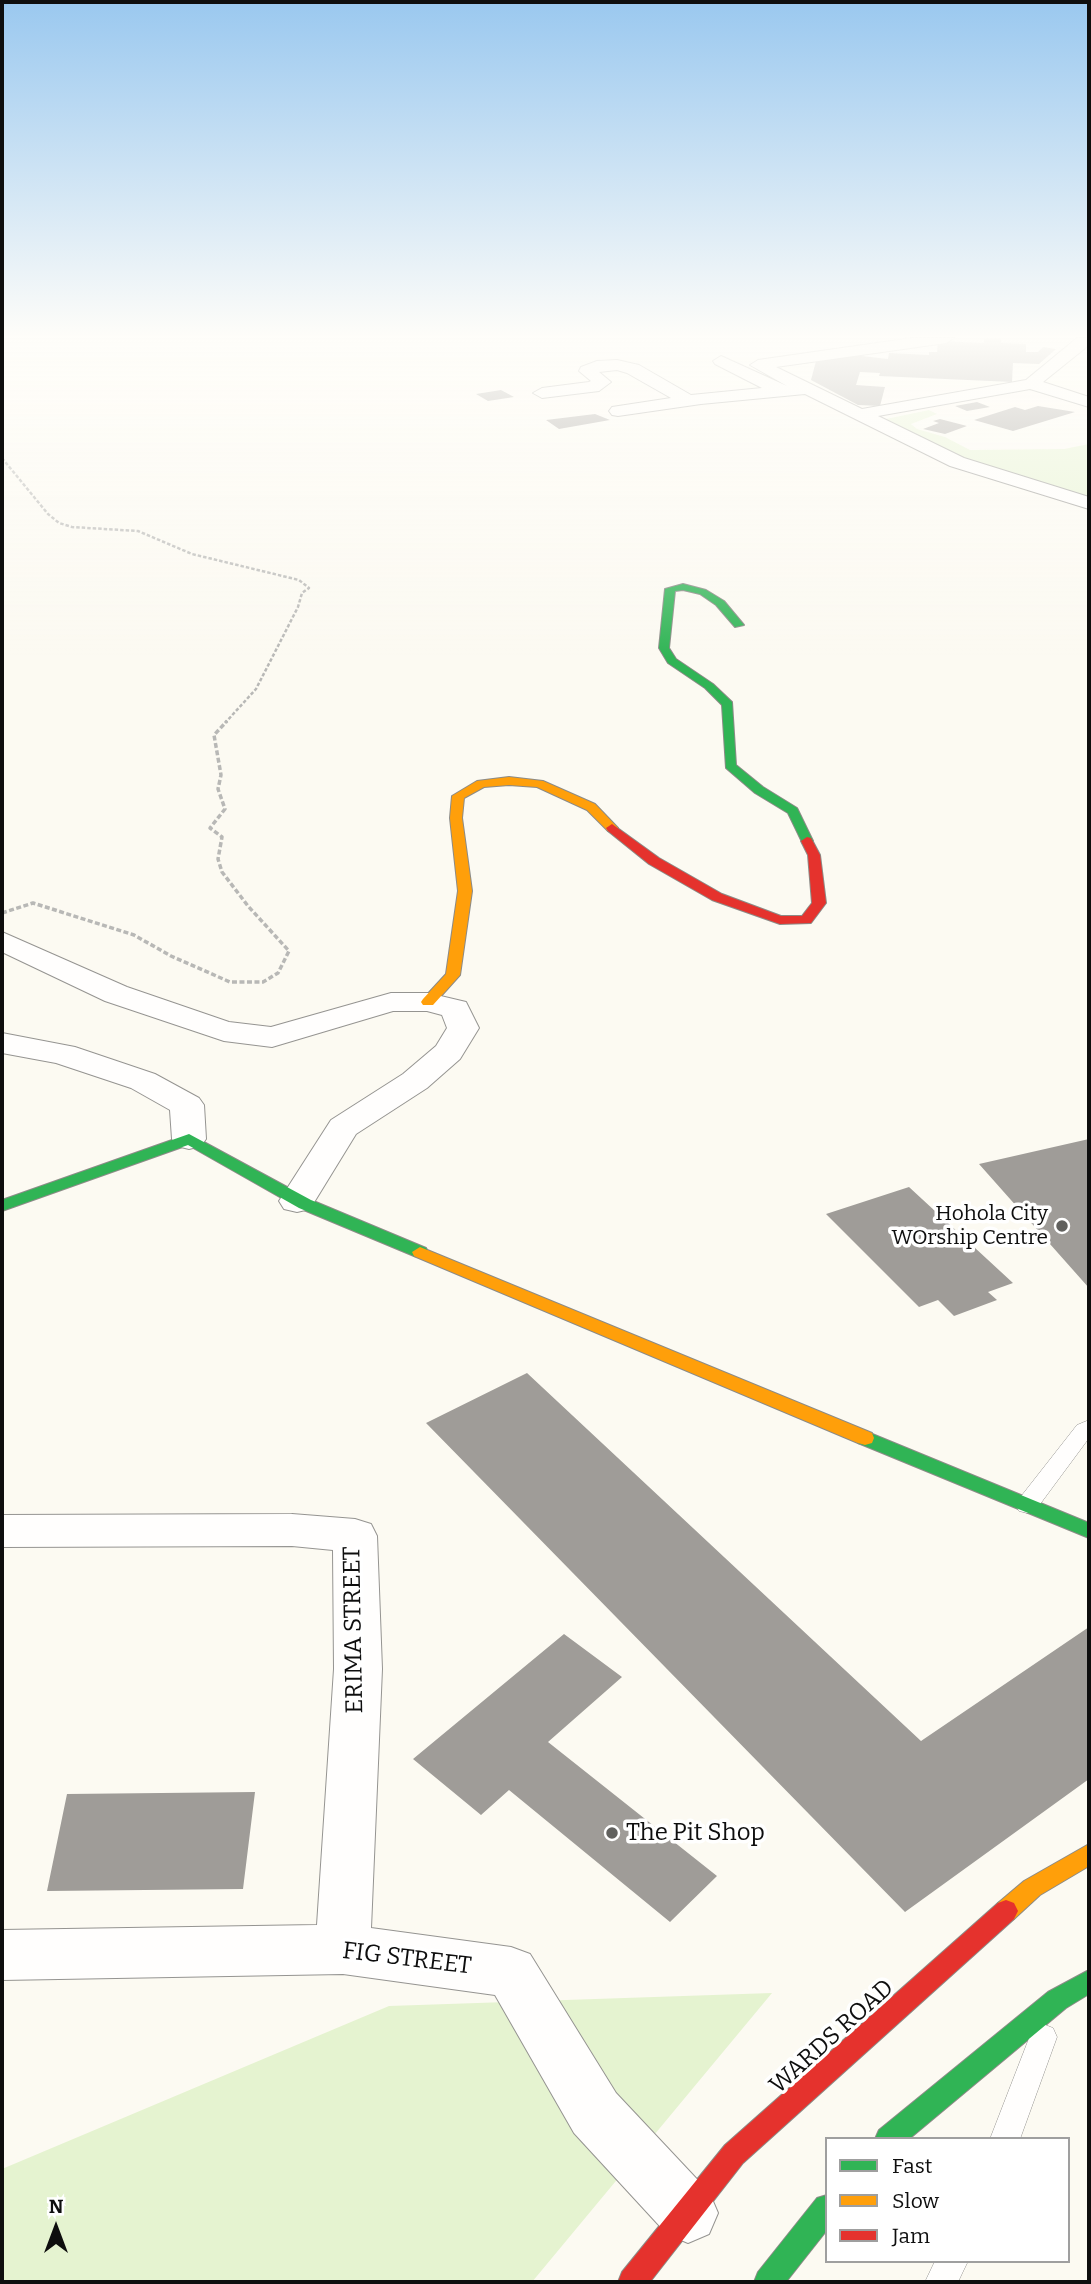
<!DOCTYPE html>
<style>
body{margin:0}
#map{position:relative;width:1091px;height:2284px;overflow:hidden;background:#fcfaf2;font-family:Bitter,serif}
canvas{display:block}
.frame{position:absolute;inset:0;border:4px solid #0e0e0e;pointer-events:none}
.legend{position:absolute;left:825px;top:2137px;width:245px;height:126px;box-sizing:border-box;background:#fff;border:2px solid #9f9f9f;margin:0;padding:9px 12px;list-style:none;font-size:21px;color:#0e0e0e}
.legend li{display:flex;align-items:center;gap:14px;height:35px}
.legend b{width:35px;border:2px solid #9f9f9f}
.north{position:absolute;left:21px;top:2193px;width:70px;height:70px;-webkit-text-stroke:5px #fff;paint-order:stroke;rotate:0deg;font-size:19px;font-weight:700;line-height:28px;text-align:center;color:#0e0e0e}
.north::after{content:'';display:block;margin:auto;width:24px;height:32px;background:#0e0e0e;clip-path:polygon(50% 0,100% 100%,50% 72%,0 100%)}
</style>
<div id="map">
<canvas width="1091" height="2284"></canvas>
<div class="frame"></div>
<ul class="legend">
<li><b style="height:9px;background:#30b455"></b>Fast</li>
<li><b style="height:9px;background:#ff9f0a"></b>Slow</li>
<li><b style="height:9px;background:#e5322d"></b>Jam</li>
</ul>
<div class="north">N</div>
</div>
<script>
const ctx = document.querySelector('canvas').getContext('2d');
ctx.lineJoin = 'round';
function fillPath(path, color) { ctx.fillStyle = color; ctx.fill(path, 'evenodd'); }
const toPath = rows => new Path2D(rows.map(r => 'M' + r).join(''));
function trace(path, color, width, dash) { ctx.strokeStyle = color; ctx.lineWidth = width; ctx.lineCap = dash ? 'butt' : 'round'; ctx.setLineDash(dash || []); ctx.stroke(path); }
function write(font, color, halo, rows, align = 'center') {
  ctx.font = font + ' Bitter,serif'; ctx.lineWidth = 7; ctx.setLineDash([]); ctx.textBaseline = 'middle'; ctx.strokeStyle = halo; ctx.fillStyle = color; for (const [text, x, y, turn = 0] of rows) {
    ctx.save(); ctx.translate(x, y); ctx.rotate((+turn || 0) * Math.PI / 180); ctx.textAlign = isNaN(turn) ? turn : align; if (halo) ctx.strokeText(text, 0, 0); ctx.fillText(text, 0, 0); ctx.restore();
  }
}
fillPath(toPath([
 [929,410,937,414,911,424,917,429,945,437,970,450,1064,449,1089,444,1089,502,959,461,881,420],
 [772,1993,532,2282,2,2282,2,2169,389,2006]
]), '#e5f3d0');
fillPath(toPath([
 [984,338,1001,338,1001,343,1026,344,1026,352,1038,352,1043,347,1056,349,1039,364,1013,363,1012,382,879,376,880,373,860,372,856,385,885,387,880,406,858,405,811,380,816,361,853,355,888,359,889,353,929,355,929,352,937,352,938,341,984,343],
 [501,390,514,397,488,401,476,394],
 [977,402,990,407,967,411,955,406],
 [1038,406,1075,412,1013,431,974,420,1015,407,1025,410],
 [595,414,610,420,559,429,546,420],
 [940,419,967,426,945,434,923,429,939,423,933,421],
 [1089,1139,1089,1288,979,1164],
 [909,1187,1013,1283,988,1292,997,1300,954,1316,938,1300,919,1307,826,1214],
 [527,1373,921,1741,1089,1627,1089,1779,905,1912,426,1423],
 [564,1634,622,1677,548,1742,717,1876,670,1922,509,1790,481,1815,413,1759],
 [255,1792,243,1889,47,1891,67,1794]
]), '#9f9c98');
const lane = toPath([
 [1089,1420,1089,1438,1035,1511,1027,1513,1019,1511,1016,1505,1019,1499,1077,1425,1089,1420],
 [1043,2024,1053,2028,1057,2037,1020,2139,990,2139,1033,2028,1043,2024],
 [935,2261,968,2261,958,2282,925,2282,935,2261]
]);
const street = toPath([
 [912,338,954,338,946,343,776,367,862,409,1026,380,1077,338,1089,338,1089,345,1043,382,1089,397,1089,407,1030,389,878,416,964,458,1089,497,1089,509,950,466,805,394,701,404,618,416,612,415,609,411,612,407,671,398,627,373,617,370,599,372,611,382,599,391,542,398,533,393,542,388,589,382,591,381,579,371,581,367,597,361,617,360,639,365,691,395,762,388,715,364,713,361,721,356,787,386,750,365,758,360,912,338],
 [2,932,127,987,229,1022,271,1027,391,993,428,993,466,1002,479,1028,460,1059,427,1088,356,1134,310,1209,297,1212,284,1209,279,1201,331,1120,403,1074,436,1046,447,1028,442,1015,427,1011,393,1011,272,1047,224,1041,105,1001,2,952,2,932],
 [2,1033,75,1047,155,1074,199,1098,204,1105,206,1139,201,1146,189,1149,177,1146,172,1139,170,1110,131,1088,56,1063,2,1053,2,1033],
 [292,1514,355,1519,371,1524,377,1536,382,1669,371,1928,511,1947,530,1954,616,2093,709,2192,718,2213,709,2234,688,2243,667,2234,574,2133,495,1995,343,1974,2,1980,2,1930,317,1925,334,1669,333,1550,292,1546,2,1547,2,1515,292,1514]
]);
const fast = toPath([
 [683,584,706,590,724,601,744,625,735,627,716,605,700,594,683,590,675,591,669,648,676,659,713,684,732,702,736,765,763,787,797,808,813,841,811,844,803,844,788,813,755,793,726,768,722,705,705,688,668,663,659,648,665,589,683,584],
 [189,1134,311,1200,426,1248,428,1252,420,1257,414,1256,299,1208,188,1145,2,1211,2,1200,189,1134],
 [865,1431,1089,1523,1089,1538,858,1443,856,1438,858,1433,865,1431],
 [1089,1970,1089,1994,1066,2008,909,2139,875,2139,879,2130,1048,1992,1089,1970],
 [827,2195,827,2230,786,2282,754,2282,758,2272,817,2198,827,2195]
]);
const slow = toPath([
 [509,777,543,781,595,804,618,828,612,832,608,831,587,810,537,787,509,785,484,787,464,798,462,818,472,891,460,975,433,1005,423,1005,421,1002,423,999,446,974,458,891,450,818,452,796,477,781,509,777],
 [420,1247,872,1433,874,1438,872,1443,865,1445,858,1443,414,1256,412,1252,420,1247],
 [1089,1844,1089,1866,1040,1895,1014,1919,1006,1922,998,1919,994,1911,998,1903,1024,1881,1089,1844]
]);
const jam = toPath([
 [612,824,659,858,722,894,781,916,802,916,812,903,808,855,801,841,807,837,811,838,820,855,826,903,811,923,780,924,712,900,649,864,608,831,606,828,612,824],
 [1006,1900,1014,1903,1018,1911,1014,1919,743,2163,650,2282,618,2282,622,2272,725,2145,998,1903,1006,1900]
]);
trace(lane, '#959491', 1);
trace(street, '#959491', 2);
trace(fast, '#8c8b87', 2);
trace(slow, '#8c8b87', 2);
trace(jam, '#8c8b87', 2);
trace(toPath([
 [2,458,48,514,59,523,72,527,138,531,192,554,299,580,309,588,302,593,298,607,256,689,225,723]
]), '#b8b8b6', 2.5, [3.5, 2]);
trace(toPath([
 [2,913,33,903,134,935,171,956,230,982,263,982,278,973,289,951,248,906,222,872,218,859,222,837,210,828,225,809,218,789,221,775,214,735,227,721]
]), '#b8b8b6', 3.5, [5, 2.5]);
fillPath(lane, '#fffefd');
fillPath(street, '#fffefd');
fillPath(fast, '#30b455');
fillPath(slow, '#ff9f0a');
fillPath(jam, '#e5322d');
const sky = ctx.createLinearGradient(0, 0, 0, 658);
sky.addColorStop(0, '#9ac8ef');
sky.addColorStop(0.51, '#fefdf9');
sky.addColorStop(1, '#fefdf900');
ctx.fillStyle = sky;
ctx.fillRect(0, 0, 1091, 658);
for (const [x, y, r, color] of [
 [1062,1226,7,"#61615e"],
 [612,1833,7,"#61615e"]
]) { const dot = new Path2D(); dot.arc(x, y, r, 0, 2 * Math.PI); ctx.fillStyle = color; ctx.fill(dot); trace(dot, '#fff', 2.5); }
write('21px', '#0e0e0e', '#fff', [
 ["Hohola City",1048,1214],
 ["WOrship Centre",1048,1238]
], 'right');
write('24px', '#0e0e0e', '#fff', [
 ["ERIMA STREET",354,1630,-91],
 ["FIG STREET",407,1959,7],
 ["WARDS ROAD",832,2037,-42]
]);
write('24px', '#0e0e0e', '#fff', [
 ["The Pit Shop",626,1833]
], 'left');
</script>
